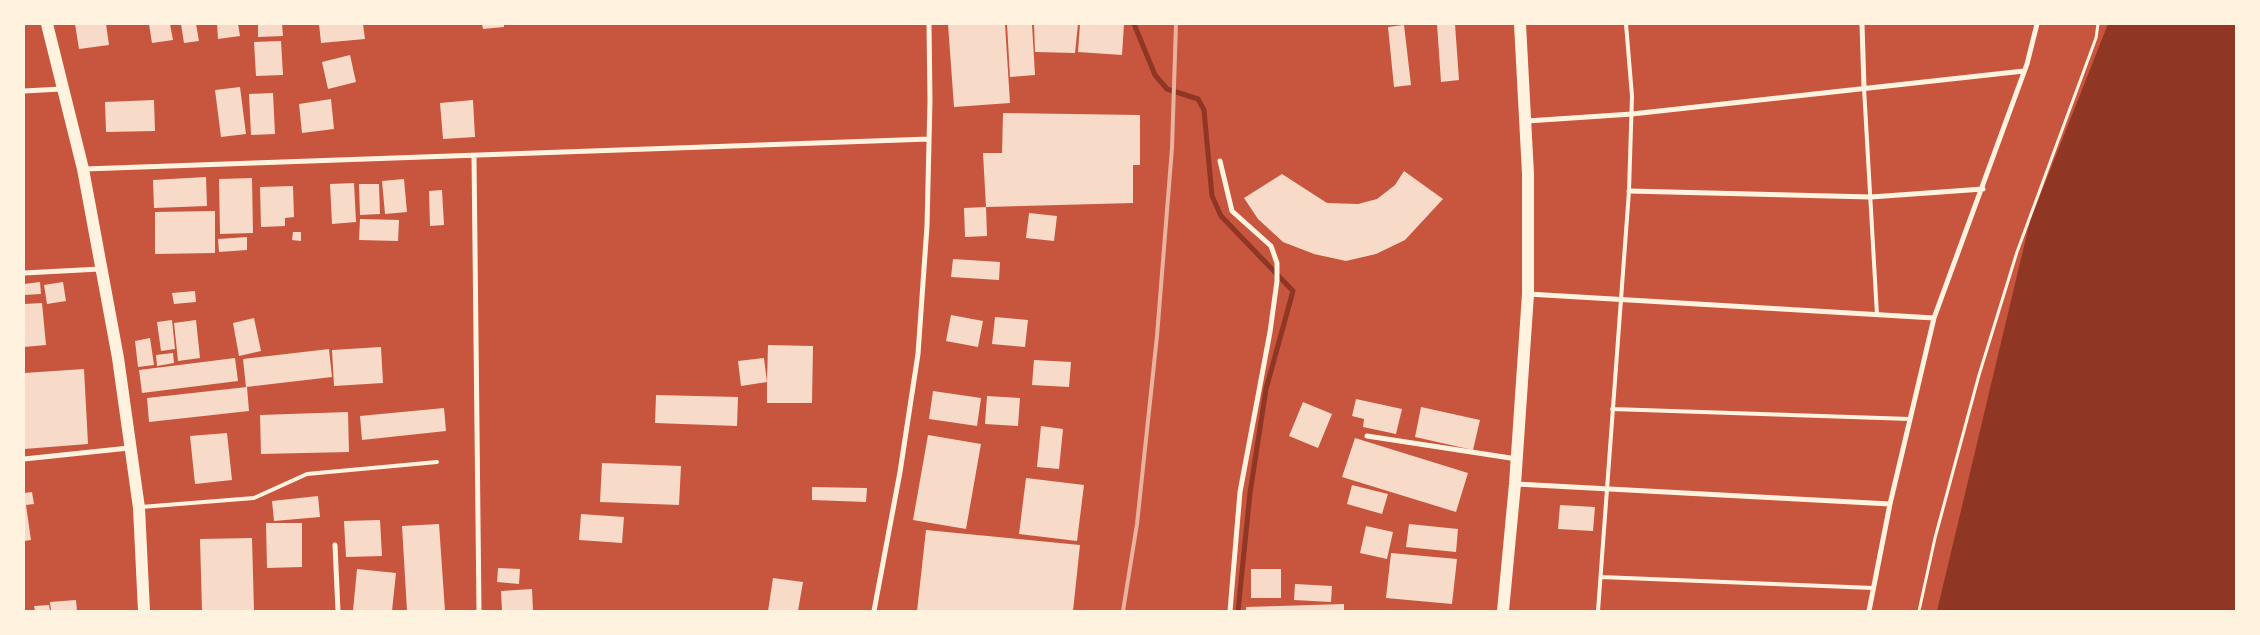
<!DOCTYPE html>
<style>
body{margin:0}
#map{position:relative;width:2260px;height:635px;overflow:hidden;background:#c8553d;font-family:"Asap Condensed",sans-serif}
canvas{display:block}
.frame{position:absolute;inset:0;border:25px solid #fff3e0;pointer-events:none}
</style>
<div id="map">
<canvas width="2260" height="635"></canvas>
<div class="frame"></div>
</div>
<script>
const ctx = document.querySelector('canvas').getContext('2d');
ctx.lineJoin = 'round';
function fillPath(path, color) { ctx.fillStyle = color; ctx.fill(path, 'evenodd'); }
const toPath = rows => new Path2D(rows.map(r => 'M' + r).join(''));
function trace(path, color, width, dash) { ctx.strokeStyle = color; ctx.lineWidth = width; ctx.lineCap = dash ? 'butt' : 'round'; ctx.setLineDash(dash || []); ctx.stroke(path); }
fillPath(toPath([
 [2108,24,2236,24,2236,611,1937,611,2030,221]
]), '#8f3625');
trace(toPath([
 [1134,24,1155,75,1167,89,1198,99,1204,110,1212,196,1221,216,1293,291,1266,389,1250,493,1238,611]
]), '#8f3625', 5);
fillPath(toPath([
 [75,24,106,24,109,45,79,49],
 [149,24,170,24,173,40,152,43],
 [181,24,196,24,199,41,184,43],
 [217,24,238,24,240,36,218,39],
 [258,24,282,24,283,36,258,37],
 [319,24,363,24,365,39,321,43],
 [482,24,504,24,504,27,483,29],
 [948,24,1005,24,1010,103,954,107],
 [1007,24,1032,24,1035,75,1010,77],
 [1034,24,1078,24,1075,53,1035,52],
 [1080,24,1124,24,1122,55,1078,52],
 [1437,24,1455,24,1459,80,1441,82],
 [1404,25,1411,85,1394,87,1388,27],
 [281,41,283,75,256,76,254,42],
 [350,55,356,82,328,89,322,62],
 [240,87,246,134,221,137,215,90],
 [273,93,275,134,251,135,249,94],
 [331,99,334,129,302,133,299,104],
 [154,100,155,131,106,132,105,102],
 [473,100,475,137,443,139,440,103],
 [1003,113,1140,115,1140,165,1133,165,1133,203,986,207,983,153,1002,153],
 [1404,171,1443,199,1405,240,1376,254,1346,261,1314,254,1283,242,1258,219,1244,198,1282,174,1327,203,1358,204,1377,199,1395,185],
 [206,177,207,206,154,208,153,180],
 [252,178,253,233,220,234,219,179],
 [404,179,407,212,385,214,382,181],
 [354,183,356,222,332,224,330,184],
 [359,184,379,184,380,214,360,215],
 [293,186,294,217,285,218,285,226,261,227,260,187],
 [442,190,444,225,430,226,429,191],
 [986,207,987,236,965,237,964,208],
 [215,211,215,253,155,254,155,212],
 [1029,213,1057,216,1054,241,1026,238],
 [360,219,399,220,398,241,359,240],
 [293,232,301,232,301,241,292,240],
 [247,237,247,250,219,252,218,239],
 [953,259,1000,262,999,280,951,277],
 [40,282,41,294,24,295,24,284],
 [63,282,66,301,47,304,44,285],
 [195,291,196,302,174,304,172,293],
 [42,303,46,345,24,347,24,304],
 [951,315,983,321,978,347,946,341],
 [995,317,1028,320,1025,347,992,344],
 [254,318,261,351,239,356,233,323],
 [172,320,175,349,161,351,157,322],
 [196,320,200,358,178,361,174,323],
 [150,338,154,365,138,367,135,341],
 [768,345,813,346,812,403,767,403,767,382,741,386,738,361,764,358,767,382],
 [381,347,383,383,334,386,332,350],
 [329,349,332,377,246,387,243,359],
 [173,353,174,363,157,366,156,355],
 [235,358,238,381,142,393,139,370],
 [1034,360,1071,362,1069,387,1032,385],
 [84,369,88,444,24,449,24,373],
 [247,387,249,411,149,422,147,398],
 [933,391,981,398,977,426,929,419],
 [656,395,738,397,737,426,655,423],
 [987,396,1020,398,1018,426,985,424],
 [1356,399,1402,409,1396,434,1363,427,1364,419,1352,416],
 [1303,402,1332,414,1318,448,1289,436],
 [1421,407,1480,420,1473,450,1415,437],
 [444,408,446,431,362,440,360,416],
 [348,412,349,452,261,454,260,415],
 [1041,426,1063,429,1059,469,1037,467],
 [227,433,232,480,195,484,190,436],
 [928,435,981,444,966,529,913,520],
 [1355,438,1468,473,1456,512,1342,477],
 [602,463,681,466,679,505,600,502],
 [1026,478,1084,485,1077,541,1019,534],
 [1352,485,1388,494,1382,514,1347,504],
 [812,487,867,488,866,502,812,500],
 [32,492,34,504,26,505,31,540,24,541,24,493],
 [318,496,320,517,274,521,272,501],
 [1560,505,1595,507,1593,531,1558,529],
 [581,514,624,517,622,543,579,540],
 [380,520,382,556,346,557,344,521],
 [266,523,302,523,302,567,267,568],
 [439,524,445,611,407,611,402,526],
 [1409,524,1458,529,1456,552,1406,547],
 [1366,526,1393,532,1387,559,1360,553],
 [926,530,1080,545,1073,611,917,611],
 [252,538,254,611,202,611,200,539],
 [1391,553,1457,559,1452,604,1386,598],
 [498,568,520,569,519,584,497,582],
 [357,569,396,573,392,611,353,611],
 [1251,569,1281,569,1281,598,1251,598],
 [773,578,803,582,798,611,768,611],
 [1295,584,1332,586,1331,602,1294,600],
 [532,589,533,611,502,611,501,591],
 [76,600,77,611,51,611,50,602],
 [1344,604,1344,611,1246,611,1246,607],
 [49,605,50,611,35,611,34,606]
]), '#f7dbc8');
trace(toPath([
 [1919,611,1935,538,1979,375,2017,252,2096,38,2098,24]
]), '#fff3e0', 3);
trace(toPath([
 [1864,88,1877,315],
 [1612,409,1910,419],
 [141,507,254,498,307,474,437,462],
 [1601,577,1873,588],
 [1598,611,1629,191,1632,96,1626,24]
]), '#fff3e0', 4);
trace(toPath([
 [1862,24,1864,88],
 [24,91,61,89],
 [1527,121,1632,114,2024,71],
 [474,156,479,611],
 [1220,161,1232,211,1271,246,1277,263,1277,281,1270,332,1240,492,1230,611],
 [85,169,929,139],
 [1629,191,1871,197,1983,189],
 [24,273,100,269],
 [1528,294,1934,318],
 [1367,436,1517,459],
 [24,459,129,448],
 [1516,484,1890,504],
 [335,545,338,611],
 [874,611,900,472,918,354,927,226,930,101,929,24],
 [1869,611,1890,504,1934,318,2027,64,2037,24]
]), '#fff3e0', 5);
trace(toPath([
 [1503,611,1515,484,1528,294,1528,174,1520,24]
]), '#fff3e0', 12);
trace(toPath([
 [47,24,83,169,118,358,139,508,144,611]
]), '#fff3e0', 12);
trace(toPath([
 [1123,611,1137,524,1157,336,1172,148,1176,24]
]), '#e9b49f', 4);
</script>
